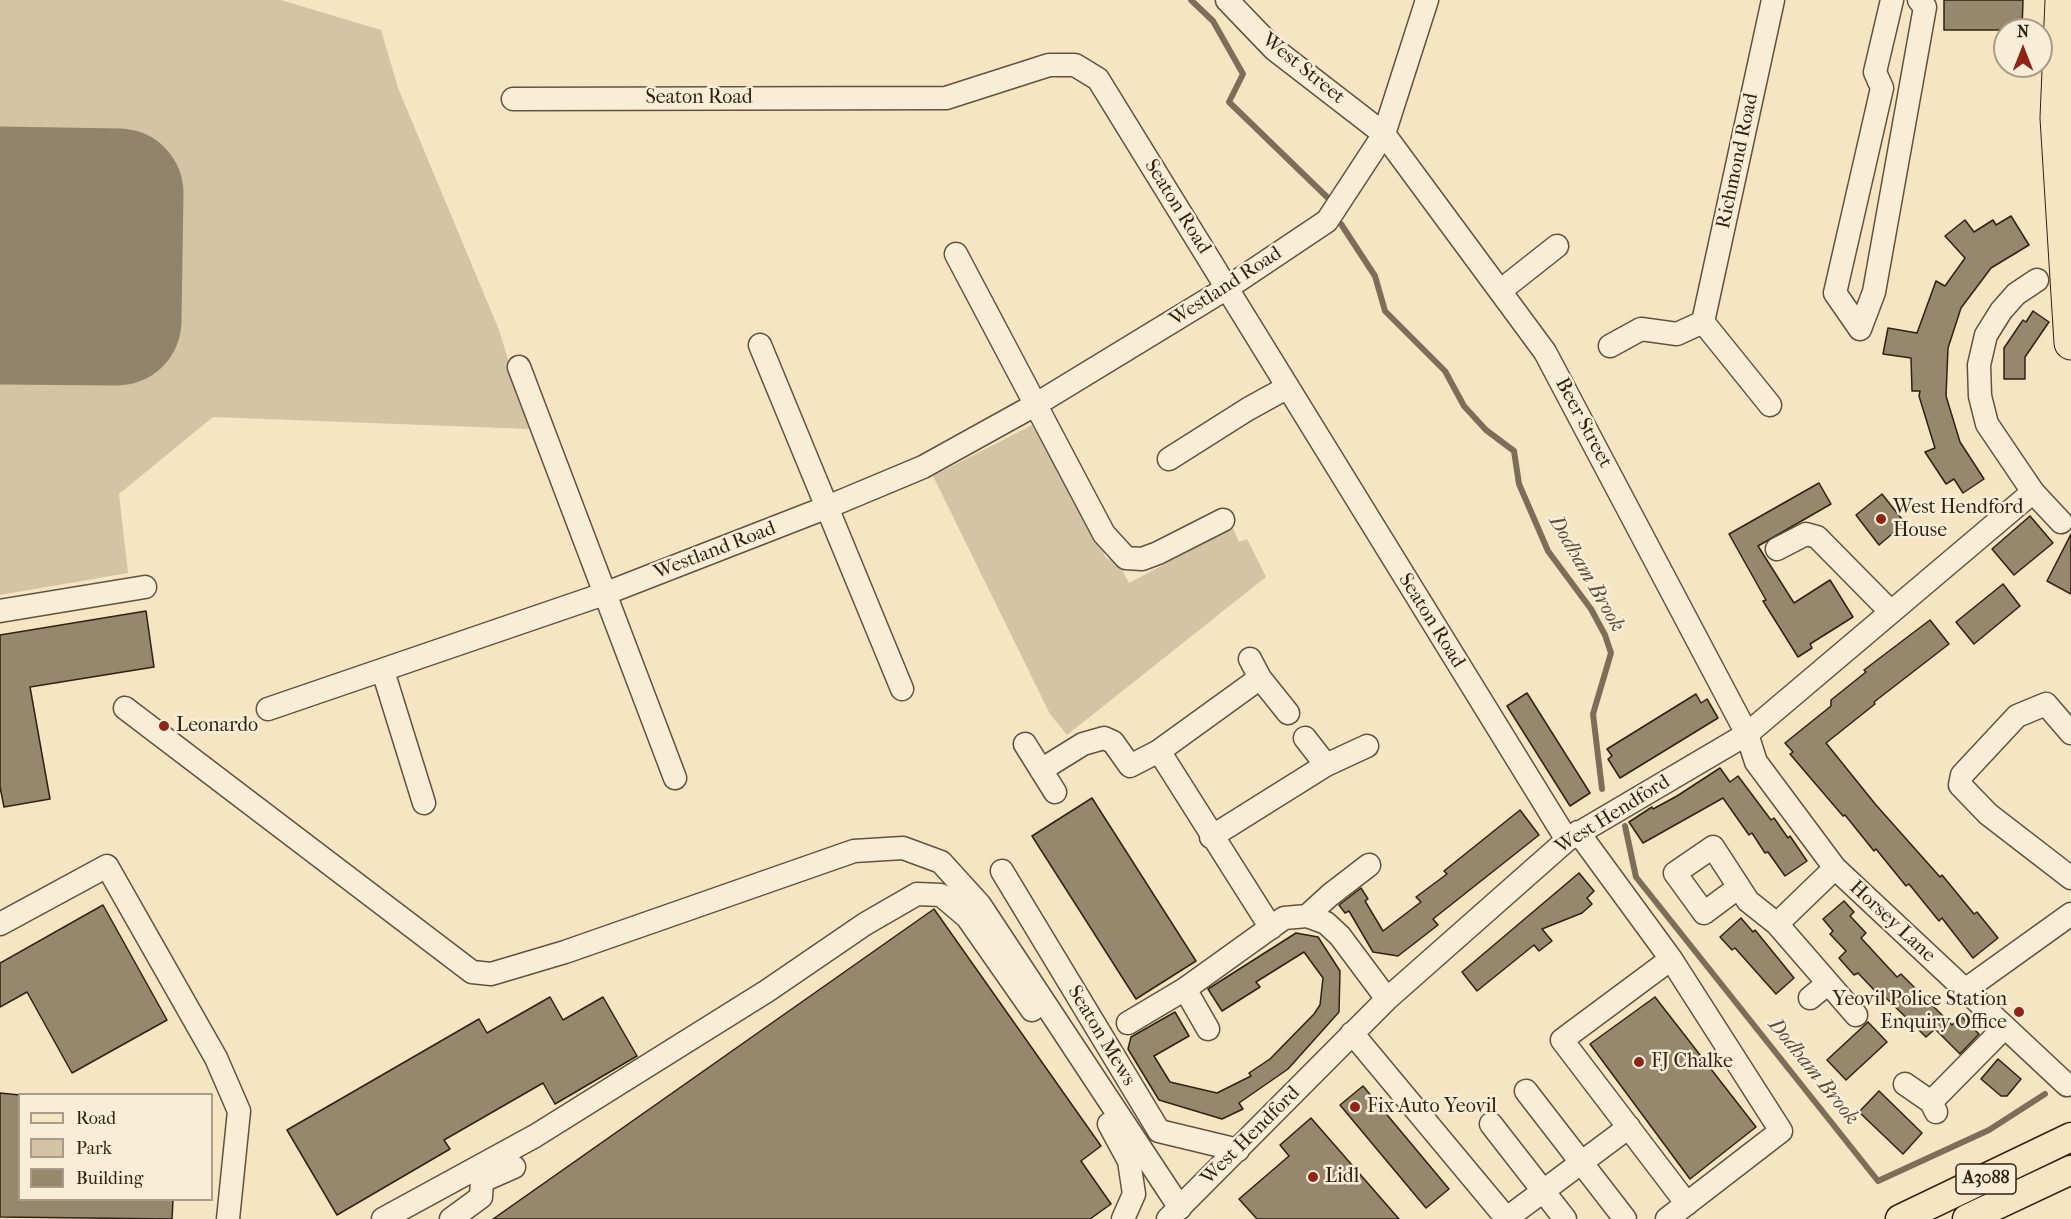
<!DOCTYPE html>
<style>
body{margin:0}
#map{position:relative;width:2071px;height:1219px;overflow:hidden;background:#f5e5c3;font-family:"IM FELL French Canon",serif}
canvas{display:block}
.legend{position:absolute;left:18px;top:1093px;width:195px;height:108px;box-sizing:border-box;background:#f8eed8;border:2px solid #a89c88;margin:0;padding:8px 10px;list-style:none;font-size:18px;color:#312110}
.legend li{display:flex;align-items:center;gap:12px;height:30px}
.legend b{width:30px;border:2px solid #a89c88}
.north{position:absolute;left:1993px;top:18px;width:60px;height:60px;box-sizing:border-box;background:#f8eed8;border:2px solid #a89c88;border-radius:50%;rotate:0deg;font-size:16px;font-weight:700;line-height:24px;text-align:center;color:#312110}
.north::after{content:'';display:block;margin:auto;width:21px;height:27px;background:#8f2418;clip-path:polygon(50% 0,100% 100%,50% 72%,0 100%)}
</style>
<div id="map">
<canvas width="2071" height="1219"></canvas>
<ul class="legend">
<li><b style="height:8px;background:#f5e5c3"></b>Road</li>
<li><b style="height:16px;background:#d4c4a5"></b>Park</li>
<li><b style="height:16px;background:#97876d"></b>Building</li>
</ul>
<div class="north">N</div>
</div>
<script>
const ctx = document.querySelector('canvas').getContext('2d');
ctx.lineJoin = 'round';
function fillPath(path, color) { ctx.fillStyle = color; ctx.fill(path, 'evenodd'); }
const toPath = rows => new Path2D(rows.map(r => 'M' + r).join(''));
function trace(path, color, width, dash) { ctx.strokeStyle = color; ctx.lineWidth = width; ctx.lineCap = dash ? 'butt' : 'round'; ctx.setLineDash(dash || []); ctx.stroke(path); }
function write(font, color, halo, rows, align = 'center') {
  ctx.font = font + ' "IM FELL French Canon",serif'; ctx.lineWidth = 5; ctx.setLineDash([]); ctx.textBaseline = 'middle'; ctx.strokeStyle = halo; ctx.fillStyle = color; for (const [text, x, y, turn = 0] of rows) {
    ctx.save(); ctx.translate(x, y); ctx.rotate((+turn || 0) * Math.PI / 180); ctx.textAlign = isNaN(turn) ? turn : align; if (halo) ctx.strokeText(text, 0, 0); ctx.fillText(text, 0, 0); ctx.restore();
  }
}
fillPath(toPath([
 [0,0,281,0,381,30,398,88,499,330,529,429,213,417,119,494,128,573,0,595],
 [1032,425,1106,558,1119,564,1129,583,1233,528,1239,542,1247,539,1266,577,1067,735,1050,714,933,476]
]), '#d4c4a5');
trace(toPath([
 [1191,0,1213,21,1243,74,1229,102,1327,197],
 [1341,224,1375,276,1385,311,1445,371,1464,406,1486,430,1514,451,1519,484,1548,551,1591,609,1605,635,1611,653,1593,714,1602,789],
 [1625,826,1636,877,1878,1181,1989,1130,2045,1094]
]), '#7e6e57', 6);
trace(toPath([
 [0,191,119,193,117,321,0,320]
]), '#93836a', 129);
const building = toPath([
 [1944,0,2023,0,2022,30,1944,30,1944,0],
 [2011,216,2029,245,1991,268,1961,308,1948,348,1946,396,1960,442,1984,479,1963,493,1954,479,1946,484,1925,452,1935,448,1919,396,1920,391,1912,391,1911,358,1883,354,1888,328,1917,333,1936,281,1945,286,1965,258,1945,236,1965,220,1974,232,1993,220,1996,225,2011,216],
 [2033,311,2049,322,2025,357,2025,379,2004,379,2004,348,2023,320,2026,322,2033,311],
 [1819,483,1831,504,1758,546,1794,603,1830,580,1853,617,1810,644,1812,648,1798,657,1763,601,1766,600,1729,534,1819,483],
 [1882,494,1905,523,1879,545,1856,515,1882,494],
 [2030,516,2053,543,2014,575,1992,549,2030,516],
 [2071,534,2071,594,2047,581,2071,534],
 [2003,584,2020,606,1974,644,1956,622,2003,584],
 [146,611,154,667,30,687,50,799,4,807,0,787,0,635,146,611],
 [1930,620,1949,644,1874,702,1875,704,1826,743,1876,805,1940,877,1942,875,1974,914,1977,912,1998,938,1973,958,1942,918,1939,921,1909,884,1906,886,1876,849,1874,851,1845,815,1843,816,1790,754,1793,752,1785,743,1831,706,1831,700,1866,672,1864,670,1930,620],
 [1527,693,1590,793,1570,806,1507,706,1527,693],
 [1696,694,1701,703,1707,699,1718,718,1620,778,1608,759,1612,756,1607,749,1696,694],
 [1720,768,1730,782,1738,776,1771,820,1774,818,1788,838,1790,836,1807,861,1785,876,1768,852,1765,853,1752,833,1749,835,1723,798,1643,843,1629,822,1652,807,1653,809,1677,796,1720,768],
 [1092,798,1196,961,1136,999,1032,836,1092,798],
 [1520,810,1539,835,1433,919,1438,925,1398,956,1373,952,1349,911,1345,913,1339,905,1361,888,1368,899,1365,901,1383,931,1421,902,1416,897,1447,874,1444,871,1520,810],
 [1579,873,1594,891,1587,898,1592,904,1582,913,1542,929,1552,941,1539,951,1534,945,1477,991,1462,972,1579,873],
 [1844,901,1854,912,1850,916,1866,933,1861,938,1897,977,1901,974,1952,1025,1961,1016,1979,1034,1960,1054,1935,1029,1926,1037,1878,990,1876,992,1858,973,1854,975,1839,958,1846,951,1830,934,1833,931,1823,919,1844,901],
 [103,905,167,1020,72,1073,27,992,0,1007,0,963,103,905],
 [934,909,1101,1146,1081,1161,1111,1204,1090,1219,493,1219,934,909],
 [1741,918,1753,932,1755,930,1794,978,1776,994,1735,948,1732,950,1720,937,1741,918],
 [1296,933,1318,937,1340,971,1339,1012,1288,1069,1239,1103,1243,1109,1222,1119,1159,1100,1128,1049,1131,1037,1175,1012,1189,1036,1154,1056,1170,1082,1217,1093,1251,1076,1249,1073,1270,1059,1314,1014,1320,1005,1323,978,1304,952,1256,982,1260,987,1222,1011,1208,989,1296,933],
 [550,997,563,1020,603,997,637,1056,555,1104,543,1083,444,1140,450,1149,337,1215,287,1130,479,1019,487,1033,550,997],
 [1655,997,1756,1127,1690,1179,1590,1044,1655,997],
 [1868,1022,1887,1042,1846,1080,1827,1060,1868,1022],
 [1998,1059,2021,1079,2007,1096,2001,1096,1981,1079,1998,1059],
 [1363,1086,1449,1189,1426,1208,1340,1105,1363,1086],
 [1879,1091,1922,1133,1903,1154,1859,1112,1879,1091],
 [0,1093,20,1095,20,1200,173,1200,172,1219,0,1217,0,1093],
 [1311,1118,1399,1219,1257,1219,1239,1199,1289,1156,1280,1145,1311,1118]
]);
fillPath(building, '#97876d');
trace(building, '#312110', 1.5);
const minor = toPath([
 [1227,0,1274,49,1384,134,1545,352,1747,734,1756,762,1835,868,2067,1085],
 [1892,0,1875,72,1882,88,1835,293,1860,329,1874,292,1925,7,1919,0],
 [513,99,946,98,1049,65,1075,65,1098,79,1567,840],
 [956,254,1104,534,1126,558,1142,559,1158,553,1223,520],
 [2037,280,2016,294,2001,311,1986,335,1979,365,1980,396,1987,424,2033,492,2061,522],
 [1500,291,1557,246],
 [1703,322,1773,0],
 [1703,322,1770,405],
 [760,345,902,689],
 [1610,346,1641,329,1677,334,1703,322],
 [519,367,675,778],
 [1169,459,1248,409,1288,387],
 [1777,549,1806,534,1817,537,1890,611],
 [0,611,145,587],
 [1250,659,1260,678,1288,713],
 [383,671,424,803],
 [125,708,472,972,491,974,565,952,854,851,903,848,941,862,980,905,1180,1208],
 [268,709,604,594,825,508,923,467,1035,405,1227,288,1327,221,1384,134,1427,0],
 [2071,733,2046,704,2017,716,1962,775,1960,785,1988,814,2071,878],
 [1305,738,1326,765],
 [1025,744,1055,792],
 [1159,751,1271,928],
 [1041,770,1083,744,1104,738,1113,742,1130,766,1159,751,1260,678],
 [1578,832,1671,959,1781,1131,1667,1219],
 [1211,837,1326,765,1367,746],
 [1002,871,1159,1131,1238,1150],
 [1739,887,1704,913,1675,873,1713,847,1739,887,1748,901,1777,924,1856,1015],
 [1307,916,1330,895,1369,865],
 [0,924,107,866,216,1058,239,1111,228,1219],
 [1777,924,1835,868],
 [1671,959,1562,1040,1687,1204],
 [1185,989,1208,1029],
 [1965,990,2071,914],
 [1810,998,1827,984],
 [1128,1023,1185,989,1284,918,1307,916,1326,923,1340,936,1387,999],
 [1352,1033,1507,1219],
 [1905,1084,1931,1102,1936,1112],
 [1526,1091,1625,1219],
 [1931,1102,2004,1028],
 [1109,1124,1129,1161,1134,1194,1123,1219],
 [1491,1124,1565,1219],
 [1507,1218,1629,1127],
 [383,1219,535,1136,767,991,865,924,917,894,941,895,967,917,1032,1010],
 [451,1219,481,1197,482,1181,514,1167],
 [1168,1219,1387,999,1567,840,1747,734,2033,492]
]);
const major = toPath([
 [1900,1219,2071,1137],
 [1967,1219,2071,1170]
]);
const highway = toPath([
 [2062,0,2057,118,2071,343]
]);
trace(minor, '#62523d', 25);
trace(major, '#312110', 31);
trace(highway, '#312110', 35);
trace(minor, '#f8eed8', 22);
trace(major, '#f5e5c3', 28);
trace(highway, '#f5e5c3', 33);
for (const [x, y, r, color] of [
 [1881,519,6,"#8f2418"],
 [164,726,6,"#8f2418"],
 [2019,1012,6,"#8f2418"],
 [1639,1062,6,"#8f2418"],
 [1355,1107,6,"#8f2418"],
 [1313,1177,6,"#8f2418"]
]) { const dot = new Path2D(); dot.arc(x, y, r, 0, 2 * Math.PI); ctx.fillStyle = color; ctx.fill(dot); trace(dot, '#f8eed8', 2); }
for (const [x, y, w] of [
 [1986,1179,60]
]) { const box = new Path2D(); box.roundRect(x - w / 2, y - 15, w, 30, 4.5); ctx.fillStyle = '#f8eed8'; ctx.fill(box); trace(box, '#312110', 1.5); }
write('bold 18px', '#312110', null, [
 ["A3088",1986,1179]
]);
write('20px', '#312110', '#f8eed8', [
 ["West Street",1303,69,39],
 ["Seaton Road",699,98],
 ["Richmond Road",1738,161,-78],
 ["Seaton Road",1177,207,58],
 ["Westland Road",1226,287,-33],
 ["Beer Street",1583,423,62],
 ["Westland Road",715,551,-21],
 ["Seaton Road",1431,621,58],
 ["West Hendford",1613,815,-32],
 ["Horsey Lane",1892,922,43],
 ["Seaton Mews",1101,1036,59],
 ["West Hendford",1251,1136,-45]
]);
write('20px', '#312110', '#f8eed8', [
 ["West Hendford",1893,508],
 ["House",1893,531],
 ["Leonardo",176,726],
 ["Yeovil Police Station",2007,1000,"right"],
 ["Enquiry Office",2007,1023,"right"],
 ["FJ Chalke",1651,1062],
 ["Fix Auto Yeovil",1367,1107],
 ["Lidl",1325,1177]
], 'left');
write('italic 21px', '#5e4e39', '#f8eed8', [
 ["Dodham Brook",1586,574,60],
 ["Dodham Brook",1813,1072,51]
]);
</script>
